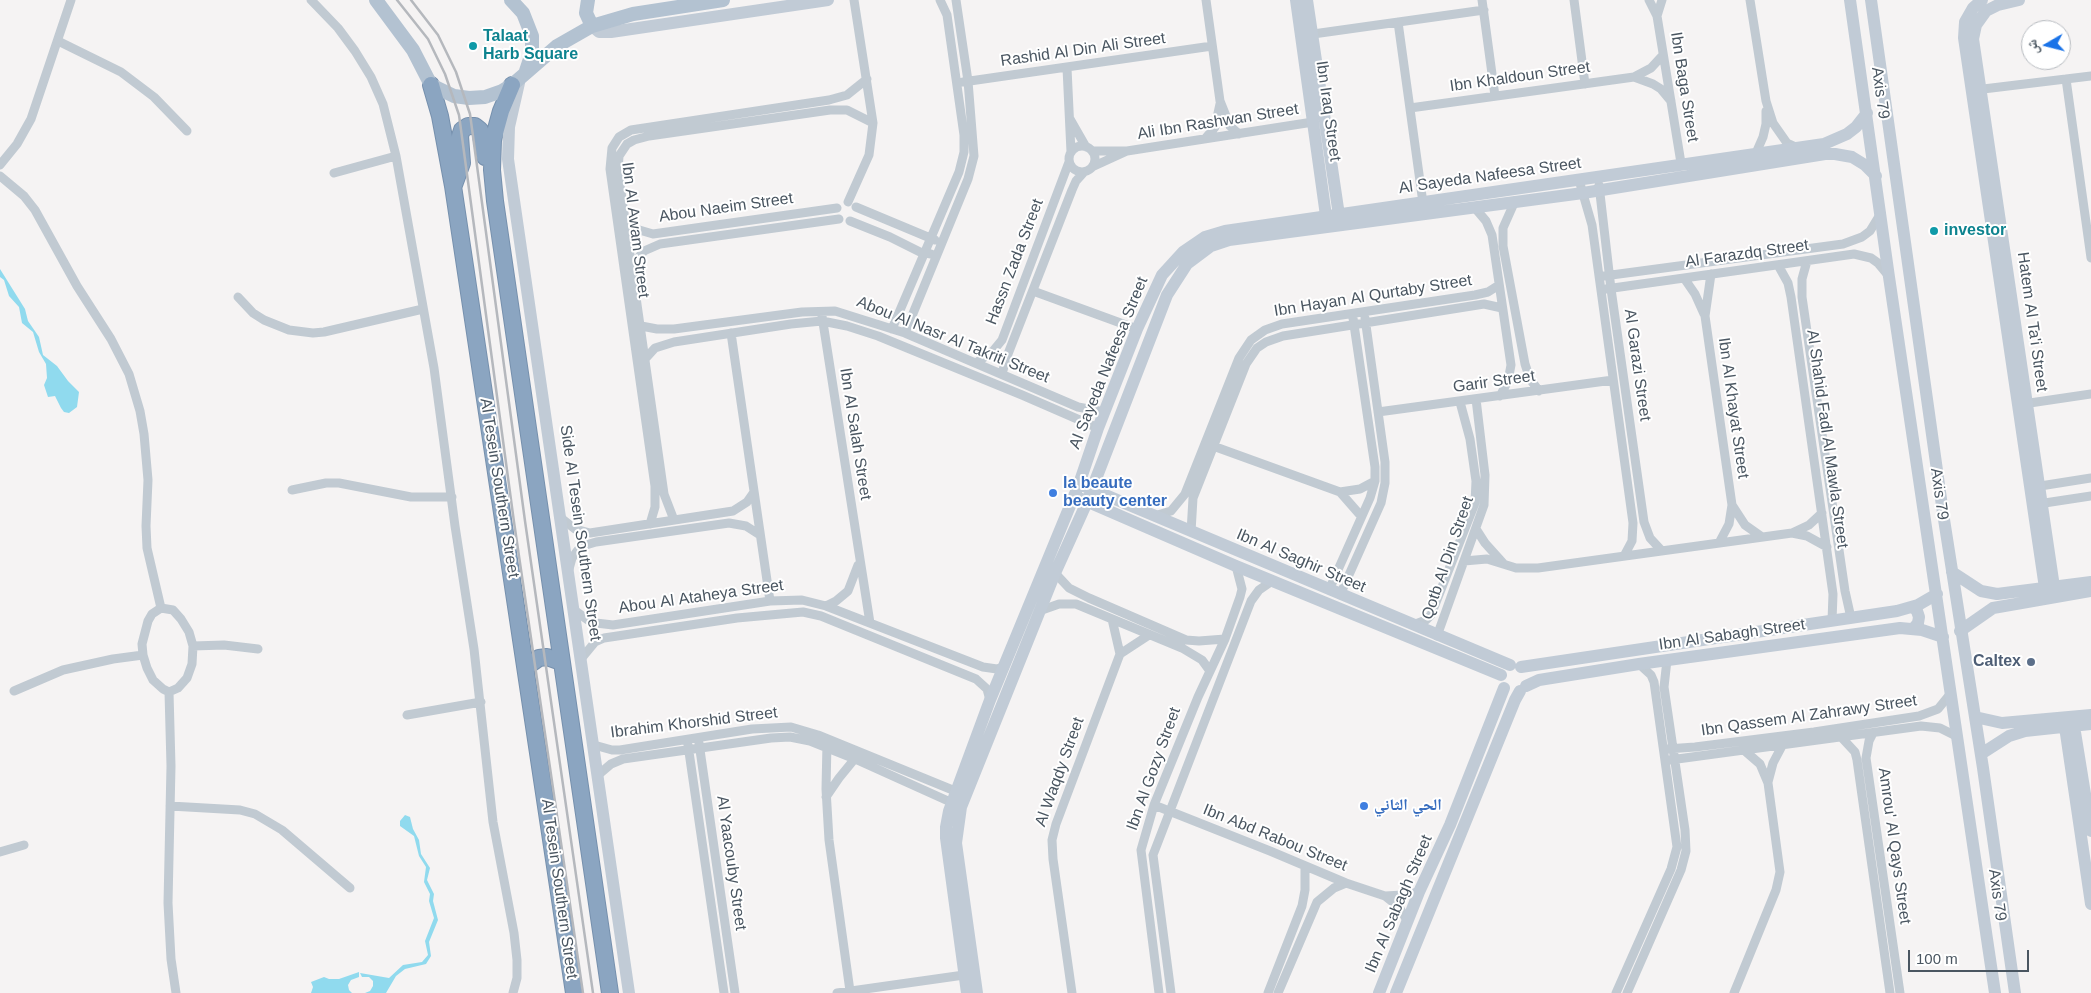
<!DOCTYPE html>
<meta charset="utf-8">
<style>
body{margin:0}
#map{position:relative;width:2091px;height:993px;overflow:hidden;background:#f5f3f3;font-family:Helvetica,"Noto Naskh Arabic",sans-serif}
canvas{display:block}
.north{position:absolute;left:2021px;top:20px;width:50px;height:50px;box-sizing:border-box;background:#fff;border:1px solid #b7bbc0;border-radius:50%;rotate:262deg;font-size:14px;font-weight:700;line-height:20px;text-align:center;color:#4a5661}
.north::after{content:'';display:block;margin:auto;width:18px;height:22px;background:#1a73e8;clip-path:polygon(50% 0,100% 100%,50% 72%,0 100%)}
.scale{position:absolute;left:1908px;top:950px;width:121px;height:22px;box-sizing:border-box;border:2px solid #4a5661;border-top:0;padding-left:6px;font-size:15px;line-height:18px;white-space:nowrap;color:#4a5661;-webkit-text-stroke:4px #fff;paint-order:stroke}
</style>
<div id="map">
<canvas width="2091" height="993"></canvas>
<div class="north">ش</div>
<div class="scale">100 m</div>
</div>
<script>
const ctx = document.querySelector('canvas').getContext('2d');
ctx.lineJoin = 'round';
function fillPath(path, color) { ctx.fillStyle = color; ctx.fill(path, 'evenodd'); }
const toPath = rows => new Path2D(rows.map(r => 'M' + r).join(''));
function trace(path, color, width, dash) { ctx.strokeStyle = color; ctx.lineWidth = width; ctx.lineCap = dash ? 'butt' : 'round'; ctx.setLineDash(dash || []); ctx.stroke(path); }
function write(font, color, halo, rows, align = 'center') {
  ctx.font = font + ' Helvetica,"Noto Naskh Arabic",sans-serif'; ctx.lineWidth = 4; ctx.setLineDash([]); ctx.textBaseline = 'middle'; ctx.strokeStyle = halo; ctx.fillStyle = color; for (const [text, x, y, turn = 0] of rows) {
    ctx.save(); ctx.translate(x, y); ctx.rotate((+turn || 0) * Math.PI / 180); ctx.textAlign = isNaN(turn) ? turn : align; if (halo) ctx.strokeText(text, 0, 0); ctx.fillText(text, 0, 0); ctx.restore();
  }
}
fillPath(toPath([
 [0,269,25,309,28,321,39,337,43,355,57,366,68,381,79,392,77,407,69,413,64,412,61,408,55,396,48,397,44,385,47,378,46,364,39,352,33,332,22,323,19,307,9,296,4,280,0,277],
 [405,815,410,817,413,829,419,840,421,854,430,868,427,880,434,894,433,901,438,920,429,942,431,956,426,964,405,969,396,976,386,993,365,993,370,991,373,986,373,981,369,977,362,977,360,973,389,978,403,965,422,962,428,955,425,941,434,918,429,901,430,894,424,882,426,867,419,856,414,836,400,826,400,821],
 [359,972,359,977,351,980,348,985,349,990,352,993,311,993,313,987,311,982,324,977,329,979,339,979]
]), '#90daee');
const highway = toPath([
 [431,85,440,116,453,186,574,993],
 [512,85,501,111,493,140,492,170,495,201,610,993],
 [454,185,462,163,460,136,462,130,468,126,475,126,480,130,485,157],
 [526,667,539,658,547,657,561,662]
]);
trace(highway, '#7690ad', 18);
trace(toPath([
 [311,0,338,28,355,51,371,77,383,104,396,156,434,368,455,526,474,649,493,822,514,933,517,960,517,978,513,993],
 [1206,0,1220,101,1230,126,1239,134],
 [1482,0,1495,96],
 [1574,0,1585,84],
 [1649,0,1657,16,1681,163],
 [1750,0,1766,101,1773,123,1787,143,1798,148],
 [1657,16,1662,0],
 [1398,22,1423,203],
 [1306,35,1484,10],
 [58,41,121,72,154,97,187,131],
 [1067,68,1071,152],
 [1634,77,1653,84,1661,89,1671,101],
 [2066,79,2091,258],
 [963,82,1212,46],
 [1975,90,2091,76],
 [1410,108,1634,77,1651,68,1663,55],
 [1070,119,1086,147],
 [1205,139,1215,127,1220,104],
 '1069 159a13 13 0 1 1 26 0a13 13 0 1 1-26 0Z',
 [1092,151,1127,151,1313,122],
 [1756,153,1763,137,1766,124,1766,111],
 [0,165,17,144,31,119,71,0],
 [1092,167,1127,151],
 [334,173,396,156],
 [0,176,24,196,35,210,77,286,111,339,129,374,140,411,144,434,148,480,146,526,147,548,161,608],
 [1579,180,1592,225,1633,523,1632,541,1624,556],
 [1599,185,1611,289,1644,522,1650,538,1662,551],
 [1515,201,1503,228,1503,246,1525,364,1530,379,1539,391],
 [848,202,869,155,873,123,854,0],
 [856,207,935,240],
 [1475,208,1486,221,1492,235,1511,365,1508,381,1500,396],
 [625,219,636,229,653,234,837,208],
 [850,221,890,237,920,252,931,254],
 [1807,261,1802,279,1802,297,1845,591,1851,618],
 [632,265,644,251,660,244,839,219],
 [1778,265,1788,283,1791,297,1833,594,1832,621],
 [1711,274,1705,316,1732,505,1729,524,1719,543],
 [1604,276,1843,244,1862,237,1870,231,1881,213],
 [1684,278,1695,294,1704,314],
 [1606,289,1854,254,1871,258,1878,263,1888,275],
 [1033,291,1137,329],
 [238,297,253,313,264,320,289,330,313,333,324,332,423,309],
 [822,316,870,623],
 [636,325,657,329,674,329,802,312,835,311,905,333,1078,407,1104,412],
 [892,329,959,172,964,152,964,135,947,15,940,0],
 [731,333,770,601],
 [905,333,968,179,974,156,968,81,956,0],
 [645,359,655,348,674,342,791,324,822,321,847,326,878,336,1022,395,1098,428],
 [976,363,993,351,1002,340,1069,162],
 [1002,374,1006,359,1072,190,1076,181,1084,172],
 [2023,404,2091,394],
 [1378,412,1613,380],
 [1213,446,1340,492,1361,516],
 [2034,487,2091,478],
 [292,490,326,483,339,483,411,497,452,497],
 [1340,492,1360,489,1375,481],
 [2038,504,2091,496],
 [1732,505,1745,525,1762,537],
 [1154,516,1171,511,1185,494,1239,358,1251,340,1265,330,1282,324,1475,295,1488,292,1499,285],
 [561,518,575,529,590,533,733,511,747,502,754,492],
 [674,520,664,494,618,171,619,156,627,144,634,140,649,136,830,110,847,110,873,123],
 [650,524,655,507,655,486,610,169,612,148,619,137,631,130,829,100,847,95,867,79],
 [1476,529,1485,543,1503,563],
 [1191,532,1193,498,1246,364,1257,348,1266,342,1283,336,1484,304,1502,308],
 [1792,533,1809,525,1822,513],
 [1464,561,1487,559,1516,568,1538,568,1792,533,1807,536,1827,547],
 [569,569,572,558,578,550,586,545,596,542,729,523,746,526,760,535],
 [1055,573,1069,588,1089,598,1186,640,1199,641,1225,639],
 [1329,590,1370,498,1375,481,1375,467,1353,318],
 [1340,595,1381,503,1385,483,1385,462,1365,318],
 [826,606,836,601,848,591,858,565],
 [161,608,173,610,181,619,189,632,193,646,192,664,187,678,178,688,169,692,163,689,153,680,147,668,143,655,142,644,148,621,152,614,161,608],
 [574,610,588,620,596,623,613,625,770,601,802,600,826,606,983,667,997,669,1003,667],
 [1042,610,1059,604,1076,604,1182,648,1202,660,1210,671],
 [1413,625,1426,620,1431,615,1475,503,1476,481,1470,439,1460,402],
 [1437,636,1484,505,1485,475,1476,399],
 [193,646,224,645,258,649],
 [1120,654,1149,635],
 [581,659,595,642,604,638,737,618,803,612,821,616,976,679,987,689,990,700],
 [14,691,63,670,113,659,143,655],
 [169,692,171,766,168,903,171,959,176,993],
 [407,715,481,702],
 [1873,733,1869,741,1866,758,1900,993],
 [1842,738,1855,752,1857,760,1890,993],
 [699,743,735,993],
 [827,743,826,789,829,840,850,991],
 [594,745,612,750,620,750,752,729,791,727,818,735,960,793],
 [688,745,724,993],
 [1667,749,1695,747,1814,732,1919,716,1938,709,1951,693],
 [1670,760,1921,726,1940,728,1958,737],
 [598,775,611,764,623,759,771,738,790,737,810,741,855,759,957,805],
 [1768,782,1773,763,1782,746],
 [826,797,839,778,857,756],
 [1154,805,1270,851,1346,883,1385,896,1399,907,1408,922],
 [170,806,240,810,255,814,282,830,350,888],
 [0,852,24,845],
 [1385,896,1403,895,1419,892],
 [837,993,964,975],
 [1072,993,1053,859,1052,840,1056,824,1120,654,1112,619],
 [1159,993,1141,850,1154,805,1198,697,1225,639,1240,597,1242,589,1236,566],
 [1171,993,1153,855,1251,601,1259,590,1272,581],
 [1268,993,1302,906,1305,890,1305,867],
 [1278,993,1317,902,1334,888,1346,883],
 [1616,993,1671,869,1677,847,1654,682,1651,675,1639,664],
 [1627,993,1681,870,1686,851,1685,830,1664,687,1667,660],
 [1734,993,1776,890,1780,872,1768,783,1760,764,1745,751]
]), '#c1cad2', 9);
trace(toPath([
 [1296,0,1327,223],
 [1307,0,1340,222],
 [1850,0,1889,277,1995,993],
 [1871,0,1943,513,1983,768,2015,993],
 [1982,0,1973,8,1965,22,1964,38,2045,588],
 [2019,0,1998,5,1986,11,1976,25,1973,39,2054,587],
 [592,26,599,32,611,32,828,0],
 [519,83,509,127,508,159,629,993],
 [1084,486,1510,665],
 [1079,498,1236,566,1501,675],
 [1952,572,1981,591,1997,594,2091,582],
 [1913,607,1917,611,1919,617,1918,623,1914,628],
 [1960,631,1993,608,2091,591],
 [1521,667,1897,611,1918,605,1937,594],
 [1526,686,1539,680,1639,664,1900,628,1922,630,1943,637],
 [1975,717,2002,723,2091,715],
 [2069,718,2065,727,2091,904],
 [2070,719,2074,726,2091,831],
 [1981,754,2009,736,2025,731,2091,724],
 [967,993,946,838,946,827,949,811,990,700,1079,484,1098,428,1137,329,1162,275,1183,252,1205,237,1225,231,1824,144,1847,134,1856,127,1867,113],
 [977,993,956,843,961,807,1055,573,1087,502,1167,295,1187,264,1211,246,1229,240,1583,193,1825,154,1835,154,1852,157,1865,165,1876,176],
 [1379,993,1419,892,1450,825,1504,688],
 [1396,993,1515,700,1520,691]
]), '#c1cbd6', 12);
trace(toPath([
 [376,0,413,50,431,85,454,96,469,98,485,97,502,91,512,85,557,46,592,26,633,14,723,0],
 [511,0,523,13,532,36,532,53,526,71],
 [588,0,586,13,592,26]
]), '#b3c2d1', 14);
trace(highway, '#8ba5c1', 16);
trace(toPath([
 [397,0,428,39,445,74,459,115,514,522,583,993],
 [411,0,438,35,456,72,470,114,525,521,593,993]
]), '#b5b8bd', 2.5);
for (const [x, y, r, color] of [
 [473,46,5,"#0f9aa8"],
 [1934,231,5,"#0f9aa8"],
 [1053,493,5,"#3f7fe0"],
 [2031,662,5,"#5c6f8a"],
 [1364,806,5,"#3f7fe0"]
]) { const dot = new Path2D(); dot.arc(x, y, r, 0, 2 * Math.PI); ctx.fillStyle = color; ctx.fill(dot); trace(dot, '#fff', 2); }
write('bold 16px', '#0d838f', '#fff', [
 ["Talaat",483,37],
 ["Harb Square",483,55],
 ["investor",1944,231]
], 'left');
write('16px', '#4a5661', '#fff', [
 ["Rashid Al Din Ali Street",1083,50,-8],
 ["Ibn Khaldoun Street",1520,77,-8],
 ["Ibn Baga Street",1684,87,81],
 ["Axis 79",1880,93,82],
 ["Ibn Iraq Street",1328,111,82],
 ["Ali Ibn Rashwan Street",1218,122,-9],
 ["Al Sayeda Nafeesa Street",1490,176,-8],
 ["Abou Naeim Street",726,208,-8],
 ["Ibn Al Awam Street",635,230,83],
 ["Al Farazdq Street",1747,254,-8],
 ["Hassn Zada Street",1015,262,-69],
 ["Ibn Hayan Al Qurtaby Street",1373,296,-9],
 ["Hatem Al Ta'i Street",2032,322,82],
 ["Abou Al Nasr Al Takriti Street",953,340,22],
 ["Al Sayeda Nafeesa Street",1109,363,-68],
 ["Al Garazi Street",1637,365,82],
 ["Garir Street",1494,382,-8],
 ["Ibn Al Khayat Street",1733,408,82],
 ["Ibn Al Salah Street",855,434,81],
 ["Al Shahid Fadl Al Mawla Street",1827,439,82],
 ["Al Tesein Southern Street",499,488,81],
 ["Axis 79",1939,494,82],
 ["Side Al Tesein Southern Street",580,533,82],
 ["Qotb Al Din Street",1448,558,-71],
 ["Ibn Al Saghir Street",1301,561,23],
 ["Abou Al Ataheya Street",701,597,-8],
 ["Ibn Al Sabagh Street",1732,635,-8],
 ["Ibn Qassem Al Zahrawy Street",1809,716,-8],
 ["Ibrahim Khorshid Street",694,723,-7],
 ["Ibn Al Gozy Street",1154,769,-70],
 ["Al Waqdy Street",1060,772,-70],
 ["Ibn Abd Rabou Street",1275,838,22],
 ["Amrou' Al Qays Street",1894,846,82],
 ["Al Yaacouby Street",731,863,82],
 ["Al Tesein Southern Street",559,889,82],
 ["Axis 79",1997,895,82],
 ["Ibn Al Sabagh Street",1399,904,-67]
]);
write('bold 16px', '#366cbe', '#fff', [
 ["la beaute",1063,484],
 ["beauty center",1063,502],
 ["الحي الثاني",1374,806]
], 'left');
write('bold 16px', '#4e5e75', '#fff', [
 ["Caltex",2021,662]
], 'right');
</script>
